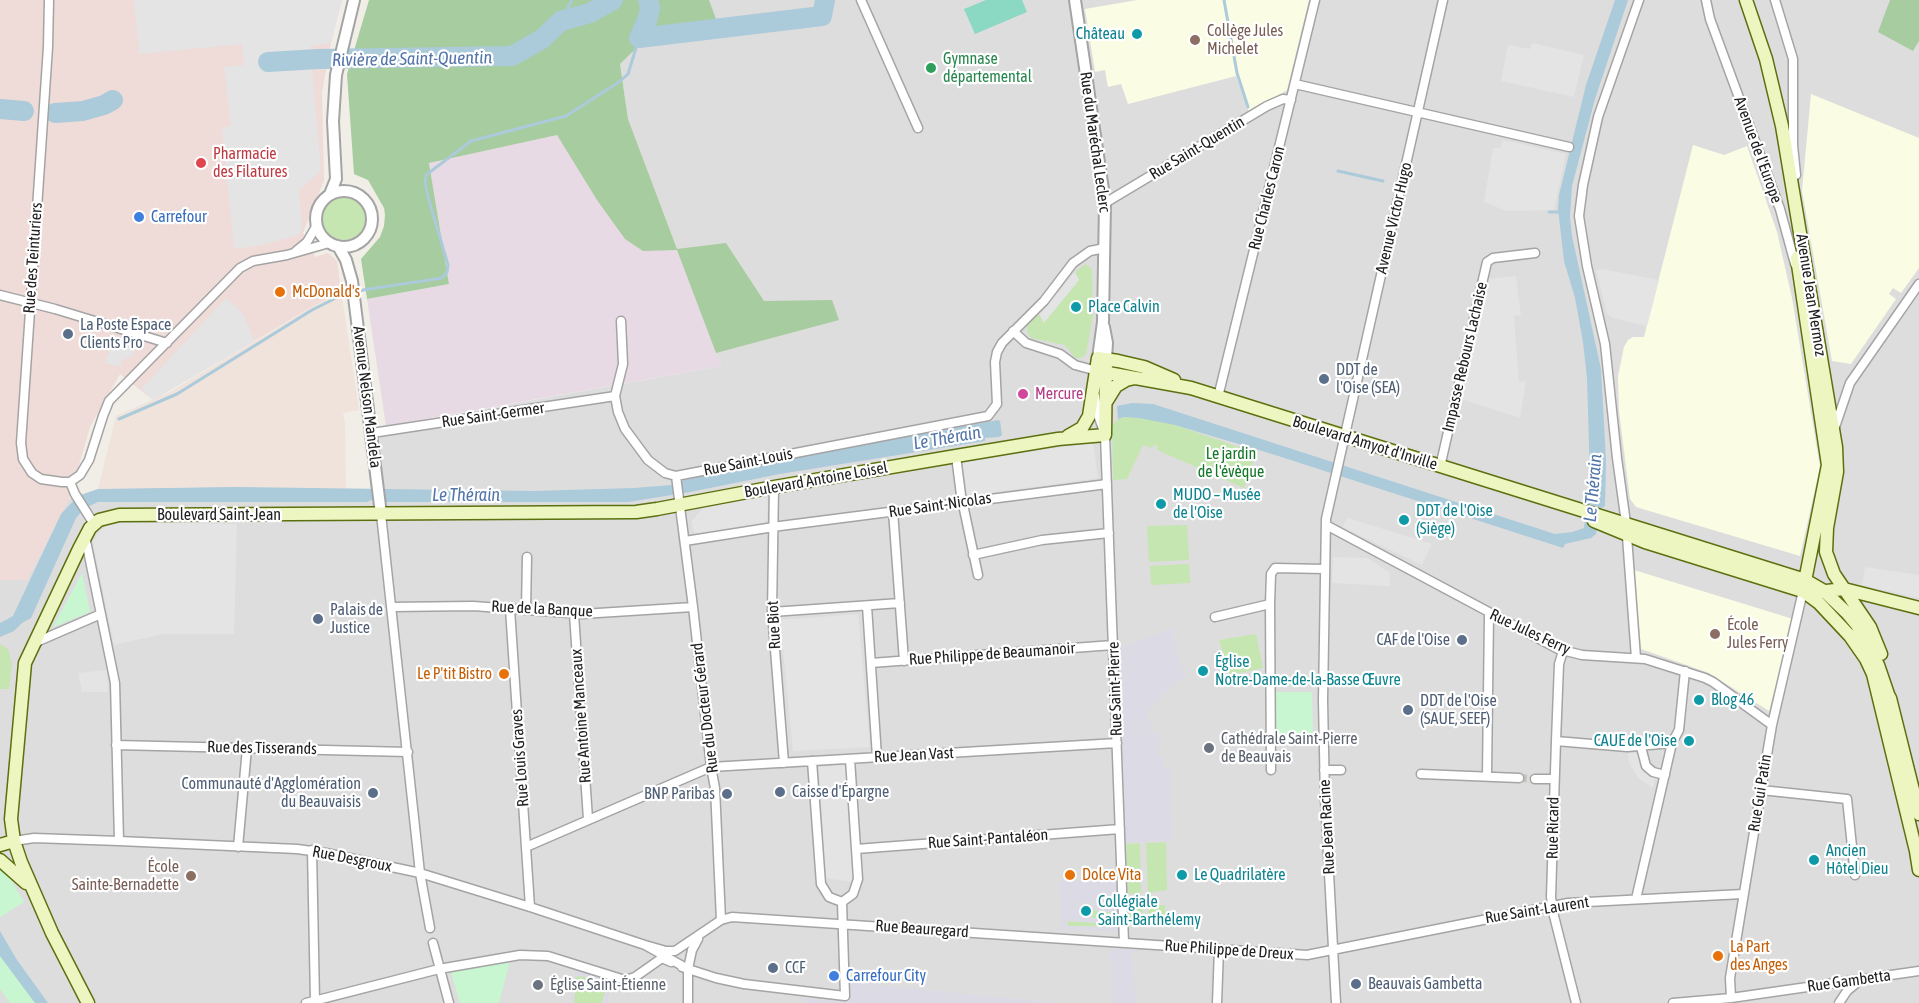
<!DOCTYPE html>
<meta charset="utf-8">
<style>
body{margin:0}
canvas{display:block;background:#f0eee7}
</style>
<canvas width="1919" height="1003"></canvas>
<script>
const ctx = document.querySelector('canvas').getContext('2d');
ctx.lineJoin = 'round';
function fillPath(path, color) { ctx.fillStyle = color; ctx.fill(path, 'evenodd'); }
const toPath = rows => new Path2D(rows.map(r => 'M' + r).join(''));
function trace(path, color, width, dash) { ctx.strokeStyle = color; ctx.lineWidth = width; ctx.lineCap = dash ? 'butt' : 'round'; ctx.setLineDash(dash || []); ctx.stroke(path); }
function write(font, color, halo, rows, align = 'center') {
  ctx.font = font + ' "Asap Condensed",sans-serif'; ctx.lineWidth = 4.5; ctx.setLineDash([]); ctx.textBaseline = 'middle'; ctx.strokeStyle = halo; ctx.fillStyle = color; for (const [text, x, y, turn = 0] of rows) {
    ctx.save(); ctx.translate(x, y); ctx.rotate((+turn || 0) * Math.PI / 180); ctx.textAlign = isNaN(turn) ? turn : align; if (halo) ctx.strokeText(text, 0, 0); ctx.fillText(text, 0, 0); ctx.restore();
  }
}
fillPath(toPath([
 [709,0,1919,0,1919,1003,0,1003,0,580,27,580,69,499,98,489,218,487,371,489,363,431,721,366,628,119,620,64,647,38,718,27]
]), '#dedddd');
fillPath(toPath([
 [0,0,342,0,331,43,322,92,324,180,303,233,315,257,328,253,337,261,341,290,153,400,120,374,90,427,69,499,27,580,0,580]
]), '#efdbd8');
fillPath(toPath([
 [628,119,721,366,386,426,367,299,449,284,429,163]
]), '#e8dae4');
fillPath(toPath([
 [1137,0,1309,0,1287,90,1249,112,1236,76,1128,104,1121,84,1108,87,1105,70,1095,72,1085,9],
 [1811,94,1919,138,1919,268,1901,293,1893,288,1889,294,1896,299,1851,364,1832,361,1802,191],
 [1693,145,1724,155,1747,146,1777,232,1792,298,1820,467,1800,556,1636,507,1630,499,1619,411,1618,376,1624,347,1628,340,1633,337,1644,337],
 [1634,570,1793,619,1769,711,1709,673,1641,649]
]), '#fafde3');
fillPath(toPath([
 [341,290,359,410,343,413,345,422,346,489,218,487,98,489,116,416,168,393]
]), '#f0e3dc');
fillPath(toPath([
 '322 218a22 22 0 1 1 44 0a22 22 0 1 1-44 0Z',
 [1085,264,1092,269,1093,314,1086,355,1080,358,1075,358,1065,345,1031,338,1027,332,1027,325,1039,314,1044,322,1079,280,1075,272],
 [1124,417,1148,419,1175,425,1256,453,1244,488,1157,450,1158,447,1155,444,1152,448,1143,445,1127,479,1113,480,1112,426,1118,419],
 [1187,525,1189,560,1149,562,1147,526],
 [1189,564,1190,583,1151,585,1150,566],
 [1256,634,1263,668,1230,675,1219,640],
 [0,644,8,649,12,664,9,689,0,689],
 [1166,842,1167,890,1148,893,1146,843],
 [1140,843,1141,893,1128,894,1126,844],
 [1159,903,1159,905,1165,905,1166,921,1149,921,1148,904],
 [1142,904,1143,921,1136,921,1135,918,1129,918,1129,905],
 [1093,910,1110,912,1110,919,1092,918],
 [1067,921,1111,924,1113,927,1068,926],
 [577,976,587,977,604,985,606,988,602,1003,574,1003,575,978]
]), '#c5e6b1');
fillPath(toPath([
 [369,0,709,0,719,27,647,38,620,64,628,119,677,249,726,243,764,301,832,300,839,320,716,353,677,250,643,251,625,239,597,200,557,135,429,163,449,284,367,299,361,259,380,237,384,226,385,215,384,208,368,180,354,174,347,74],
 [1890,0,1919,0,1919,41,1913,51,1878,32]
]), '#a7cc9f');
fillPath(toPath([
 [82,573,90,612,53,627],
 [1276,692,1312,692,1313,736,1276,737],
 [0,868,10,878,24,902,0,917],
 [0,956,35,1003,10,1003,0,989],
 [510,961,499,1003,460,1003,451,972]
]), '#c8f6d1');
fillPath(toPath([
 [986,0,1022,0,1027,12,975,34,964,9]
]), '#8bd8c3');
fillPath(toPath([
 [134,0,342,0,331,43,310,46,321,171,299,190,302,229,298,235,262,245,234,249,222,128,231,126,224,67,244,65,242,44,139,54],
 [1532,43,1584,55,1574,97,1501,81,1508,45,1530,49],
 [1503,140,1566,154,1554,210,1507,211,1484,202,1493,148,1500,148],
 [1602,269,1659,280,1647,326,1613,318,1607,314,1596,270],
 [1075,272,1079,280,1044,323,1039,314],
 [1516,276,1521,315,1514,316,1519,382,1526,381,1520,418,1461,399,1488,279],
 [226,298,242,312,255,341,153,400,141,389],
 [114,338,136,345,132,357,122,360,120,367,105,363],
 [1093,443,1098,478,967,496,962,461],
 [761,494,768,501,767,520,762,525,698,535,693,531,692,521,704,506],
 [1348,518,1432,544,1422,565,1342,527],
 [120,522,237,524,234,634,163,634,114,645,93,542,97,534,107,525],
 [1333,557,1368,558,1390,573,1390,586,1332,583],
 [1865,567,1919,575,1919,598,1862,585],
 [858,614,870,747,793,751,780,620],
 [107,670,108,692,82,692,78,673],
 [1642,752,1642,757,1657,774,1653,788,1638,778,1629,763,1628,754],
 [845,765,854,882,825,878,819,767]
]), '#e4e4e4');
fillPath(toPath([
 [1171,628,1177,652,1186,678,1176,681,1149,710,1146,716,1147,719,1153,721,1149,728,1150,731,1159,735,1161,743,1156,752,1160,757,1163,756,1165,762,1161,763,1162,766,1166,767,1167,770,1171,769,1172,841,1124,842,1117,649],
 [1119,879,1120,928,1117,932,1061,929,1059,881],
 [1079,901,1094,904,1093,905,1091,917,1080,916,1081,904,1079,905,1077,903],
 [1093,910,1110,912,1110,919,1092,918],
 [1067,921,1111,924,1112,927,1068,926],
 [1107,949,1136,950,1132,954,1136,1003,1112,1003,1110,952],
 [575,969,601,978,613,978,607,1003,602,1003,606,989,604,985,587,977,577,976,575,978,574,1003,571,1003],
 [855,980,858,983,1058,1003,804,1003,804,998,847,1002,849,981]
]), '#dcdbe5');
fillPath(toPath([
 [1615,0,1628,0,1595,99,1572,186,1570,217,1572,236,1601,369,1606,460,1605,506,1601,508,1596,534,1591,538,1565,544,1563,548,1272,454,1175,425,1139,418,1124,417,1118,419,1117,406,1132,403,1153,404,1555,534,1572,532,1584,528,1590,477,1587,378,1583,342,1575,298,1564,261,1558,209,1559,195,1586,85],
 [998,420,1000,421,1002,435,999,437,985,438,985,441,780,474,685,493,628,502,387,502,372,500,367,502,98,502,85,508,76,518,31,618,22,623,14,631,0,637,0,623,13,616,61,514,78,496,98,489,237,487,533,491,634,488,672,485,684,480,769,462],
 [0,931,17,960,48,1003,35,1003,0,956]
]), '#abcada');
trace(toPath([
 [1224,0,1237,73,1248,107],
 [561,21,572,0],
 [1338,171,1383,181],
 [1549,212,1560,212],
 [119,419,177,394,312,310,336,298,363,290,442,278,447,272,448,265,428,197,425,182,426,175,471,141,566,116,619,82,628,74,639,38]
]), '#abcada', 3);
trace(toPath([
 [648,0,650,8,648,18,639,38,822,16,825,0],
 [268,62,318,59,512,56,542,39,561,21,590,13,613,0],
 [0,109,24,111],
 [55,113,83,111,104,105,113,100]
]), '#abcada', 20);
trace(toPath([
 [1519,778,1535,779]
]), '#c6c5bf', 8, [8, 4]);
const minor = toPath([
 [49,0,48,47,21,443,23,459,32,473,41,479,62,482,70,482,80,475,89,460,103,416,109,401,240,268,253,261,287,255,329,243],
 [861,0,918,128],
 [1706,0,1710,19,1780,209,1795,264],
 [1775,0,1793,59,1793,145,1796,175],
 [1295,84,1569,147],
 [1105,203,1267,106,1283,99,1291,100],
 [296,251,307,242,317,225],
 [0,295,55,309,167,343],
 [621,321,623,364,615,396,618,412,625,429,648,460,665,473,676,476,988,416,997,404,995,362,997,352,1002,343,1044,301,1073,263,1090,251,1105,248],
 [1013,331,1026,343,1060,354,1075,365,1097,371],
 [1095,396,1098,415,1105,435,1124,942],
 [1218,397,1315,0],
 [1834,430,1850,383,1919,284],
 [372,433,615,396],
 [956,456,961,495,978,575],
 [1440,467,1487,262,1493,258,1535,253],
 [676,476,693,607,711,767,715,788,721,920],
 [70,482,75,494,94,524],
 [774,487,772,612,784,763],
 [893,511,904,661],
 [381,514,420,873,430,928],
 [1326,525,1558,649,1582,655,1645,659,1705,678,1713,682,1772,725],
 [85,536,115,683,119,841],
 [685,541,780,526,1107,484],
 [973,555,1042,540,1109,533],
 [1270,604,1271,770],
 [867,606,877,757],
 [391,607,473,606,582,614,693,607],
 [510,609,530,907],
 [526,610,527,557],
 [772,612,900,603],
 [574,614,588,819],
 [1215,617,1270,604,1271,574,1275,568,1325,569],
 [34,643,101,614],
 [1563,651,1559,664,1556,741,1551,897,1553,912,1576,1003],
 [1636,658,1626,523,1617,458,1605,344,1587,266,1579,216,1583,185,1598,117,1639,0],
 [871,663,1113,645],
 [1556,741,1627,747,1672,743],
 [116,745,408,752],
 [1641,747,1646,766,1653,772,1665,775],
 [812,761,821,884,829,897,842,902,853,894,858,879,850,759],
 [1324,770,1341,770],
 [1421,774,1519,778],
 [1487,776,1489,613],
 [1535,779,1554,779],
 [1761,790,1847,799,1855,875],
 [14,841,34,838,119,841,297,849,326,853,420,873,530,907,645,945,688,969],
 [238,847,247,748],
 [526,847,711,767,1117,743],
 [856,849,1120,829],
 [312,850,315,1001],
 [1636,899,1672,743,1679,730,1685,671],
 [433,943,449,1003],
 [645,945,666,951,675,951,721,920,732,917,1307,955,1568,903,1743,894],
 [682,967,716,978,744,984,845,996,842,902],
 [1731,998,1730,978,1761,790,1772,725,1803,591],
 [306,1003,439,969,520,955,548,956,625,980,635,977,662,958,671,962],
 [688,1003,688,969,692,950,698,939],
 [1217,1003,1219,949],
 [1336,1003,1325,799,1323,700,1326,519,1443,0],
 [1673,1003,1731,998,1919,971],
 [1839,1003,1847,991,1859,981]
]);
const tertiary = toPath([
 [1075,0,1105,203,1103,322,1098,358],
 '316 219a28 28 0 1 1 56 0a28 28 0 1 1-56 0Z',
 [330,194,336,179,333,121,336,75,354,0],
 [338,246,346,260,352,281,381,514],
 [1104,327,1107,343,1106,359]
]);
const secondary = toPath([
 [1746,0,1766,59,1782,126,1836,447,1837,472,1827,528,1826,552,1834,574,1870,627,1881,654],
 [1797,258,1828,465,1803,591],
 [1097,371,1191,388,1805,580,1824,591,1847,613,1857,625,1878,665,1891,703],
 [1106,402,1116,386,1126,380,1135,378],
 [1068,436,1082,428,1089,416,1098,358,1118,361,1144,367,1174,380],
 [1594,521,1645,542,1809,593,1844,589,1919,608],
 [1804,592,1819,603,1850,636,1866,659,1873,674,1916,851,1919,870],
 [1890,698,1919,814],
 [0,845,14,841],
 [0,860,26,883],
 [88,1003,52,933,21,862,14,841,11,819,25,663,79,549,90,528,99,520,119,515,636,512,657,509,774,487,956,456,1058,439,1105,435,1106,359]
]);
trace(minor, '#a4a4a4', 11);
trace(tertiary, '#a4a4a4', 14);
trace(secondary, '#5b700e', 15);
trace(minor, '#fff', 8);
trace(tertiary, '#fff', 10);
trace(secondary, '#edf5c0', 12);
for (const [x, y, r, color] of [
 [1137,34,6,"#0f9aa8"],
 [1195,40,6,"#8d6e63"],
 [931,68,6,"#2e9e5b"],
 [201,163,6,"#e0444e"],
 [139,217,6,"#3f7fe0"],
 [280,292,6,"#e8710a"],
 [1076,307,6,"#0f9aa8"],
 [68,334,6,"#5c6f8a"],
 [1324,379,6,"#5c6f8a"],
 [1023,394,6,"#d1479c"],
 [1161,504,6,"#0f9aa8"],
 [1404,520,6,"#0f9aa8"],
 [318,619,6,"#5c6f8a"],
 [1715,634,6,"#8d6e63"],
 [1462,640,6,"#5c6f8a"],
 [1203,671,6,"#0f9aa8"],
 [504,674,6,"#e8710a"],
 [1699,700,6,"#0f9aa8"],
 [1408,710,6,"#5c6f8a"],
 [1689,741,6,"#0f9aa8"],
 [1209,748,6,"#6b7280"],
 [780,792,6,"#5c6f8a"],
 [373,793,6,"#5c6f8a"],
 [727,794,6,"#5c6f8a"],
 [1814,860,6,"#0f9aa8"],
 [1070,875,6,"#e8710a"],
 [1182,875,6,"#0f9aa8"],
 [191,876,6,"#8d6e63"],
 [1086,911,6,"#0f9aa8"],
 [1718,956,6,"#e8710a"],
 [773,968,6,"#5c6f8a"],
 [834,976,6,"#3f7fe0"],
 [1356,984,6,"#5c6f8a"],
 [538,985,6,"#6b7280"]
]) { const dot = new Path2D(); dot.arc(x, y, r, 0, 2 * Math.PI); ctx.fillStyle = color; ctx.fill(dot); trace(dot, '#fff', 2); }
write('16px', '#785e54', '#fff', [
 ["Collège Jules",1207,31],
 ["Michelet",1207,49],
 ["École",1727,625],
 ["Jules Ferry",1727,643],
 ["École",179,867,"right"],
 ["Sainte-Bernadette",179,885,"right"]
], 'left');
write('16px', '#0d838f', '#fff', [
 ["Château",1125,34,"right"],
 ["Place Calvin",1088,307],
 ["MUDO – Musée",1173,495],
 ["de l'Oise",1173,513],
 ["DDT de l'Oise",1416,511],
 ["(Siège)",1416,529],
 ["Église",1215,662],
 ["Notre-Dame-de-la-Basse Œuvre",1215,680],
 ["Blog 46",1711,700],
 ["CAUE de l'Oise",1677,741,"right"],
 ["Ancien",1826,851],
 ["Hôtel Dieu",1826,869],
 ["Le Quadrilatère",1194,875],
 ["Collégiale",1098,902],
 ["Saint-Barthélemy",1098,920]
], 'left');
write('16px', '#27864d', '#fff', [
 ["Gymnase",943,59],
 ["départemental",943,77]
], 'left');
write('16px', '#202020', '#fff', [
 ["Rue du Maréchal Leclerc",1095,142,82],
 ["Rue Saint-Quentin",1197,148,-31],
 ["Avenue de l'Europe",1758,150,70],
 ["Rue Charles Caron",1267,198,-76],
 ["Avenue Victor Hugo",1394,218,-77],
 ["Rue des Teinturiers",33,258,-86],
 ["Avenue Jean Mermoz",1811,295,81],
 ["Impasse Rebours Lachaise",1465,357,-77],
 ["Avenue Nelson Mandela",367,397,83],
 ["Rue Saint-Germer",493,415,-8],
 ["Boulevard Amyot d'Inville",1365,443,17],
 ["Rue Saint-Louis",748,462,-11],
 ["Boulevard Antoine Loisel",816,480,-10],
 ["Rue Saint-Nicolas",940,505,-8],
 ["Boulevard Saint-Jean",219,515],
 ["Rue de la Banque",542,609,3],
 ["Rue Biot",774,625,-93],
 ["Rue Jules Ferry",1530,632,25],
 ["Rue Philippe de Beaumanoir",992,654,-4],
 ["Rue Saint-Pierre",1115,689,-92],
 ["Rue du Docteur Gérard",705,708,-97],
 ["Rue Antoine Manceaux",581,716,-94],
 ["Rue des Tisserands",262,748,1],
 ["Rue Jean Vast",914,755,-3],
 ["Rue Louis Graves",520,758,-94],
 ["Rue Gui Patin",1760,793,-81],
 ["Rue Jean Racine",1327,827,-93],
 ["Rue Ricard",1553,828,-89],
 ["Rue Saint-Pantaléon",988,839,-4],
 ["Rue Desgroux",352,859,11],
 ["Rue Saint-Laurent",1537,910,-9],
 ["Rue Beauregard",922,929,4],
 ["Rue Philippe de Dreux",1229,950,4],
 ["Rue Gambetta",1849,981,-8]
]);
write('16px', '#be3a42', '#fff', [
 ["Pharmacie",213,154],
 ["des Filatures",213,172]
], 'left');
write('16px', '#366cbe', '#fff', [
 ["Carrefour",151,217],
 ["Carrefour City",846,976]
], 'left');
write('16px', '#c56008', '#fff', [
 ["McDonald's",292,292],
 ["Le P'tit Bistro",492,674,"right"],
 ["Dolce Vita",1082,875],
 ["La Part",1730,947],
 ["des Anges",1730,965]
], 'left');
write('16px', '#4e5e75', '#fff', [
 ["La Poste Espace",80,325],
 ["Clients Pro",80,343],
 ["DDT de",1336,370],
 ["l'Oise (SEA)",1336,388],
 ["Palais de",330,610],
 ["Justice",330,628],
 ["CAF de l'Oise",1450,640,"right"],
 ["DDT de l'Oise",1420,701],
 ["(SAUE, SEEF)",1420,719],
 ["Communauté d'Agglomération",361,784,"right"],
 ["du Beauvaisis",361,802,"right"],
 ["Caisse d'Épargne",792,792],
 ["BNP Paribas",715,794,"right"],
 ["CCF",785,968],
 ["Beauvais Gambetta",1368,984]
], 'left');
write('16px', '#b23c85', '#fff', [
 ["Mercure",1035,394]
], 'left');
write('16px', '#147727', '#fff', [
 ["Le jardin",1231,454],
 ["de l'évèque",1231,472]
]);
write('16px', '#5b616d', '#fff', [
 ["Cathédrale Saint-Pierre",1221,739],
 ["de Beauvais",1221,757],
 ["Église Saint-Étienne",550,985]
], 'left');
write('italic 18px', '#5375a9', '#fff', [
 ["Rivière de Saint-Quentin",412,59,-1],
 ["Le Thérain",947,438,-10],
 ["Le Thérain",1593,488,-85],
 ["Le Thérain",466,495]
]);
</script>
